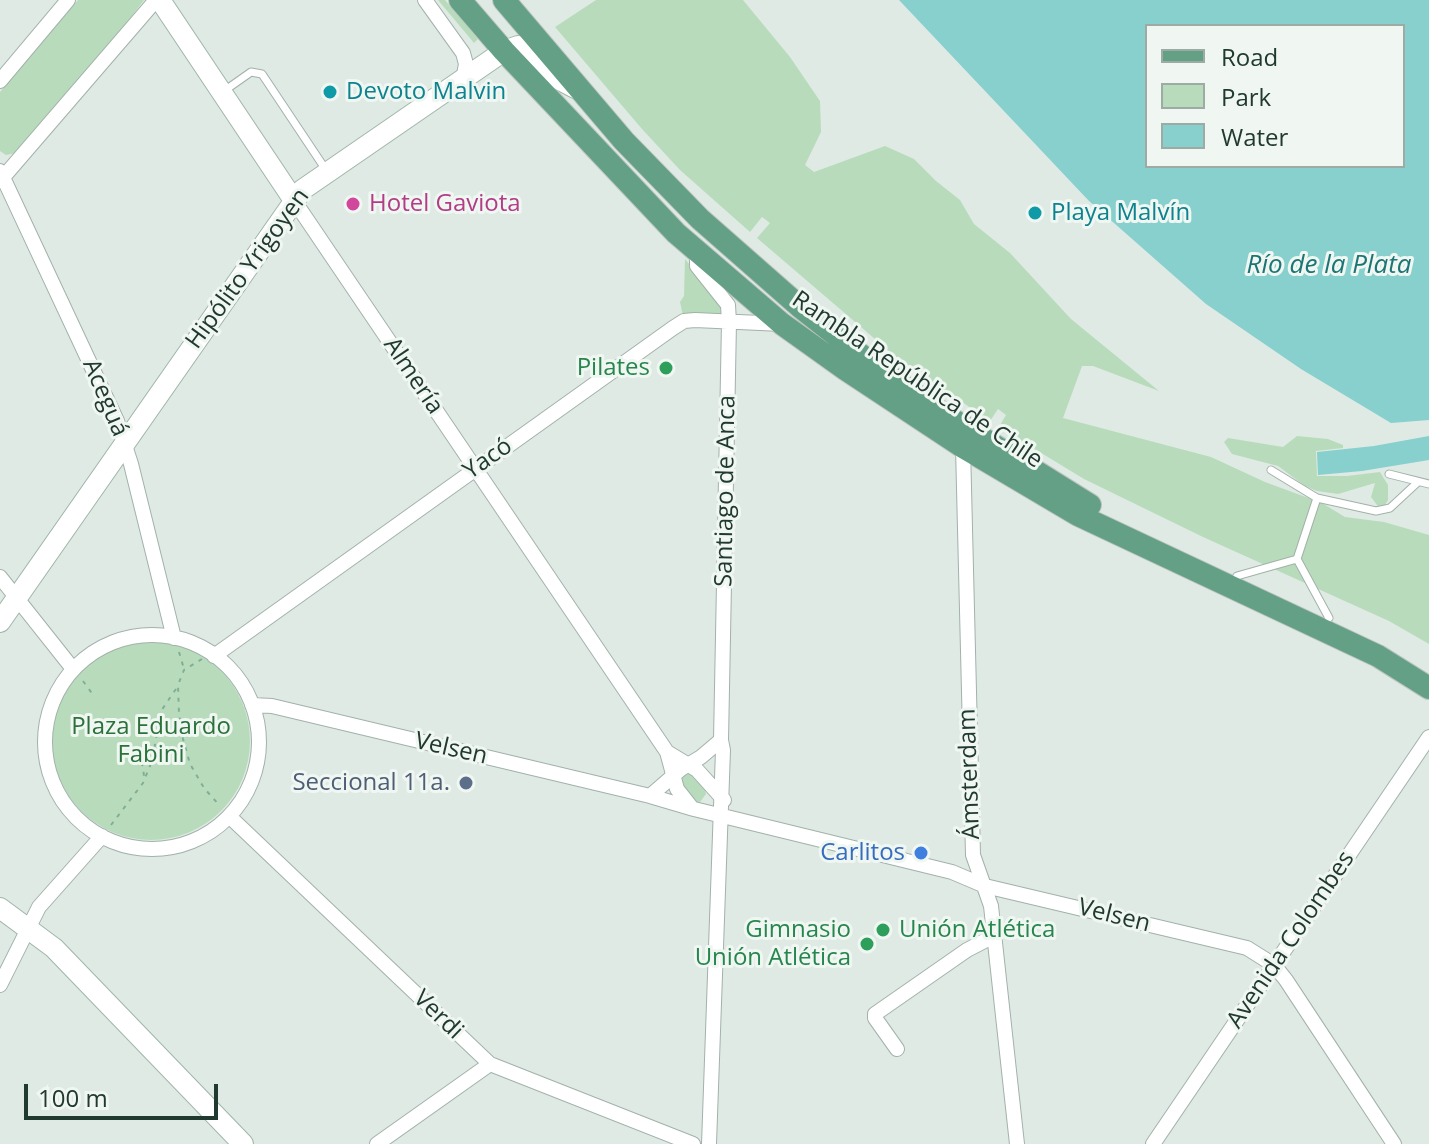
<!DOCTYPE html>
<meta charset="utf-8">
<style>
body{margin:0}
#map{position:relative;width:1429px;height:1144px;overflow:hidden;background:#dfeae4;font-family:"Open Sans",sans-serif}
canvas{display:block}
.legend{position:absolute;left:1145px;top:24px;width:260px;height:144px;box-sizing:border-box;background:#f0f7f2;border:2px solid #9daba4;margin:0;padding:10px 14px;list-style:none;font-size:24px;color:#213a2f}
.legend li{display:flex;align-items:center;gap:16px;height:40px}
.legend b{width:40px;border:2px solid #9daba4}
.scale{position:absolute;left:24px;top:1084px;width:194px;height:36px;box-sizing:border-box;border:4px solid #213a2f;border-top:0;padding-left:10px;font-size:24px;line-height:28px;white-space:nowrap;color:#213a2f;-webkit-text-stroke:6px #f0f7f2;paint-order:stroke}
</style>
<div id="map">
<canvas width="1429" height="1144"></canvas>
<ul class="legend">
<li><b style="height:10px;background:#64a086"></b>Road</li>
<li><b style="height:22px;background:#b8dcbb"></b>Park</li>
<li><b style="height:22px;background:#87d0ce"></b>Water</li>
</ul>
<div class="scale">100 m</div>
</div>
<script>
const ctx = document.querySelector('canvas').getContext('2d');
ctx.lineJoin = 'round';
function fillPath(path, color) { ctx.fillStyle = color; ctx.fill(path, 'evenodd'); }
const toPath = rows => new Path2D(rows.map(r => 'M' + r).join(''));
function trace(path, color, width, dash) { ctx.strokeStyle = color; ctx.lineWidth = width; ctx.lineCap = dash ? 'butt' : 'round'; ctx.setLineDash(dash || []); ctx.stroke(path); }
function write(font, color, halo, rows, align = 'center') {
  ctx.font = font + ' "Open Sans",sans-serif'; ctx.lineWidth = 6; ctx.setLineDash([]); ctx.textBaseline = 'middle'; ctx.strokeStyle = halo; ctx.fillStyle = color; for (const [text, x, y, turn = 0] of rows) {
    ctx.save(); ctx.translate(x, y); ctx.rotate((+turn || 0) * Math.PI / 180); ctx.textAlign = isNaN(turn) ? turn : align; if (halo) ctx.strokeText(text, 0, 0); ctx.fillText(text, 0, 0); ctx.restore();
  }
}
fillPath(toPath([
 [78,0,144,0,109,46,16,153,6,155,0,151,0,92],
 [438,0,445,0,478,39,474,43],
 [596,0,743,0,790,57,820,101,821,132,805,165,814,172,885,146,914,159,936,181,960,200,974,224,1010,253,1071,319,1159,391,1093,366,1082,366,1063,418,1211,457,1265,482,1322,503,1345,517,1384,522,1429,535,1429,644,1389,621,1203,537,1084,479,1005,431,1006,427,1000,425,1006,415,998,409,990,421,896,357,757,238,770,223,762,217,750,232,680,170,642,129,555,27],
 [685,259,721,303,722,316,683,316,680,302,684,296],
 [1297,436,1328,439,1343,445,1343,448,1316,451,1317,476,1347,476,1380,472,1388,485,1388,500,1385,505,1380,509,1371,497,1375,483,1338,494,1317,491,1305,486,1278,466,1232,454,1224,442,1228,438,1283,447],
 '52 741a99 99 0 1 1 198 0a99 99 0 1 1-198 0Z',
 [690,772,704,785,706,794,700,802,695,802,683,789,681,775]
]), '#b8dcbb');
fillPath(toPath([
 [899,0,1429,0,1429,420,1391,423,1301,369,1206,304,1089,201],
 [1403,26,1403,166,1147,166,1147,26],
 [1429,436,1429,460,1362,471,1318,475,1317,452,1374,446]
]), '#87d0ce');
const lane = toPath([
 [224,91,251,72,262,74,326,170],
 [1271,470,1317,498],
 [1389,474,1429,484],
 [1237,576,1297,559],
 [1329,618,1297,559,1317,498,1376,511,1390,508,1418,482]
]);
const street = toPath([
 [425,0,463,53,466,64,463,80],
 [0,81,68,0],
 [0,171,117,421,131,464,174,638],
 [0,181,156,0],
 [293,199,667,752,677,789,692,808],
 [697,253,697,266,728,305,729,322,721,740,723,750,709,1144],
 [963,447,973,855,991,906,1017,1144],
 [0,577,73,669],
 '45 742a107 107 0 1 1 214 0a107 107 0 1 1-214 0Z',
 [214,656,673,328,684,321,695,320,782,324],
 [252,705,272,706,650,796,694,809,952,872,985,886,1247,948,1274,965,1286,980,1394,1144],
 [667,752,697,770,724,800],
 [650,796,681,769,701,757,721,740],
 [229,816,490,1064,693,1144],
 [0,985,39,907,102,836],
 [897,1049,875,1018,875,1014,967,950,994,936],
 [377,1144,490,1064],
 [1153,1144,1429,737]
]);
const secondary = toPath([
 [160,0,293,199],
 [0,622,302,190,504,51,518,46,526,48,556,78,575,88],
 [0,908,54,948,243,1144]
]);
const primary = toPath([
 [460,0,504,51,676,233,782,324,845,369,963,447,1078,515,1378,656,1429,688],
 [504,0,624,141,700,219,799,306,866,359,936,409,1090,505]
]);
trace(lane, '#a2b2aa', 9);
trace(street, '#a2b2aa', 16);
trace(secondary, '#9fb6a9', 22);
trace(primary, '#bcc4c1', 24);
trace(toPath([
 [179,652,184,669],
 [202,659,184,670,178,685,179,714,183,739,190,764,204,788,220,806],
 [83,681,94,696],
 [134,755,143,766,144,777],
 [111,825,143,783,152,761,161,711,178,686]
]), '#80ae97', 2, [4, 6]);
trace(lane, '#fff', 7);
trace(street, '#fff', 14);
trace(secondary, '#fff', 20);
trace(primary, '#64a086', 22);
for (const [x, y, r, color] of [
 [330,92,8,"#0f9aa8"],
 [353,204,8,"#d1479c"],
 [1035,213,8,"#0f9aa8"],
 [666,368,8,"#2e9e5b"],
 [466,783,8,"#5c6f8a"],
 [921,853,8,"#3f7fe0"],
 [883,930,8,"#2e9e5b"],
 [867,944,8,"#2e9e5b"]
]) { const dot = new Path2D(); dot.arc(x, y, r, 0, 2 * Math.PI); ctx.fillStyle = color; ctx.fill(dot); trace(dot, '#f0f7f2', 3); }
write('24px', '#0d838f', '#f0f7f2', [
 ["Devoto Malvin",346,92],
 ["Playa Malvín",1051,213]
], 'left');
write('24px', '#b23c85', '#f0f7f2', [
 ["Hotel Gaviota",369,204]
], 'left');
write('24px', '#213a2f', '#f0f7f2', [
 ["Hipólito Yrigoyen",248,269,-54],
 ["Almería",413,376,56],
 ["Rambla República de Chile",917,380,34],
 ["Aceguá",105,398,67],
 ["Yacó",488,459,-35],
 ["Santiago de Anca",726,491,-89],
 ["Velsen",451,749,13],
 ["Ámsterdam",970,774,-92],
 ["Velsen",1114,916,14],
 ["Avenida Colombes",1291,940,-56],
 ["Verdi",438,1015,44]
]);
write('24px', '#27864d', '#f0f7f2', [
 ["Pilates",650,368],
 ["Gimnasio",851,930],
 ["Unión Atlética",851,958],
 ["Unión Atlética",899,930,"left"]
], 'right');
write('24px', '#2b713a', '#f0f7f2', [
 ["Plaza Eduardo",151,727],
 ["Fabini",151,755]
]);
write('24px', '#4e5e75', '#f0f7f2', [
 ["Seccional 11a.",450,783]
], 'right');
write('24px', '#366cbe', '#f0f7f2', [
 ["Carlitos",905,853]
], 'right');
write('italic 26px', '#1c7574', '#f0f7f2', [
 ["Río de la Plata",1329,266]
]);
</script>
